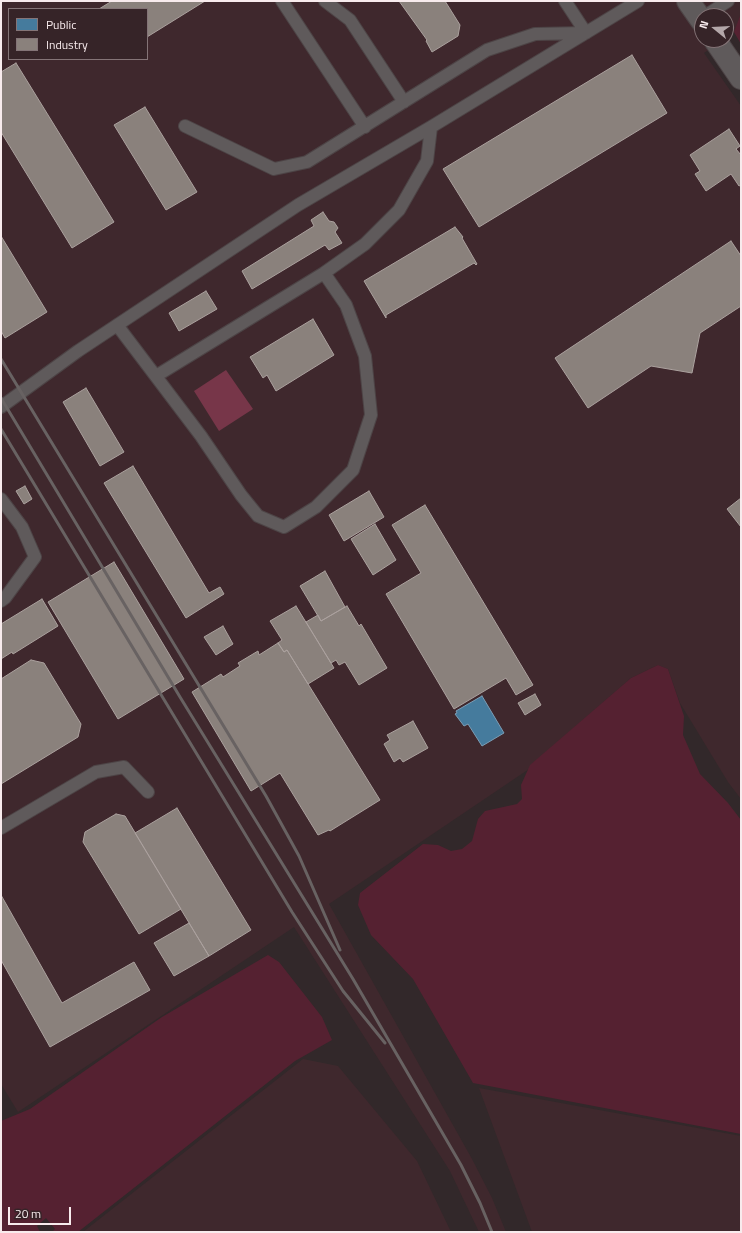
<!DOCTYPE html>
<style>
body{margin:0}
#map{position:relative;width:742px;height:1233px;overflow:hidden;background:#32282a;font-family:"Titillium Web",sans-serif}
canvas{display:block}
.frame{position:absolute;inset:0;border:2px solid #f8ebed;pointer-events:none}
.legend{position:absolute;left:8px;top:8px;width:140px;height:52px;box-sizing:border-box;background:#362428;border:1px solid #847477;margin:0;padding:5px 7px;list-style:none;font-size:12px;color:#f8ebed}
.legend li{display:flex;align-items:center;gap:8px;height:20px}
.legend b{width:20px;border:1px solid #847477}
.north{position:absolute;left:694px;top:8px;width:40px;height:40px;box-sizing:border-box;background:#362428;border:1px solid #847477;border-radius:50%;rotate:288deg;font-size:11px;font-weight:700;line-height:16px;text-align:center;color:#f8ebed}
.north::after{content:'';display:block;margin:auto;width:14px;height:18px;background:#b3a7a9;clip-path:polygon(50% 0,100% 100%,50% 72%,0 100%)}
.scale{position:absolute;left:8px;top:1207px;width:63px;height:18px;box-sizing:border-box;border:2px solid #f8ebed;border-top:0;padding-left:5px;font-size:12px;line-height:14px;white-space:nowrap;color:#f8ebed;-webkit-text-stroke:3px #362428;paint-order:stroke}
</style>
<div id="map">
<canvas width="742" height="1233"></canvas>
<div class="frame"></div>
<ul class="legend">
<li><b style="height:11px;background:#457b9d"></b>Public</li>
<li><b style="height:11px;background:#8a817c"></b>Industry</li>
</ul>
<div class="north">N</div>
<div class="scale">20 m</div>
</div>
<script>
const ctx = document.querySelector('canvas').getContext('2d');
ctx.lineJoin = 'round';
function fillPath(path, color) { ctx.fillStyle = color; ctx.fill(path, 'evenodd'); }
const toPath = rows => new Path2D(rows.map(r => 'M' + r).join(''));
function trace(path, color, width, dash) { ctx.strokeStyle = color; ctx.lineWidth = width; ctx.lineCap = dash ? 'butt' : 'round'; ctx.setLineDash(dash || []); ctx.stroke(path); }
fillPath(toPath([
 [1,1,741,1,741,13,735,31,726,37,726,16,702,16,702,40,722,40,704,53,741,106,741,799,728,782,680,703,668,669,658,665,631,678,531,765,529,769,329,904,472,1159,492,1198,506,1232,479,1232,450,1171,294,927,18,1112,1,1084],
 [9,9,147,9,147,59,9,59],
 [303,1059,338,1066,417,1161,451,1232,83,1232],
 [479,1088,741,1136,741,1232,532,1232]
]), '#3f282d');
fillPath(toPath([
 [741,13,741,44,734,32],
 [658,665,668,669,684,716,683,735,700,774,728,803,741,820,741,1134,473,1083,413,979,371,935,358,905,360,893,423,844,438,845,451,851,462,849,472,841,478,819,485,811,517,804,522,799,521,785,530,765,631,678],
 [268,955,279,962,322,1017,332,1040,295,1061,78,1232,52,1232,55,1229,46,1218,37,1226,40,1232,1,1232,1,1121,30,1109,162,1017]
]), '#552131');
fillPath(toPath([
 [226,370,253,409,219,431,194,391]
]), '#773649');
const public = toPath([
 [482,696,504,733,482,746,468,724,464,726,455,714,457,713,456,711,482,696]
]);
fillPath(public, '#457b9d');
trace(public, '#7b9db5', 1);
const industry = toPath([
 [112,1,205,1,147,37,147,9,99,9,112,1],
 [399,1,445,1,460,25,458,36,432,52,426,41,427,40,399,1],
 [632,55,667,113,479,227,443,169,632,55],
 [16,63,114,222,72,248,1,132,1,72,16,63],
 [145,107,197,192,166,210,114,125,145,107],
 [729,129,740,146,736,149,741,155,741,185,739,186,731,174,706,191,695,174,700,171,690,155,729,129],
 [323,212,329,221,334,222,338,228,335,232,342,243,329,250,325,245,252,289,242,271,314,226,311,220,323,212],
 [455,227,463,237,462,238,477,264,476,265,474,263,386,315,386,318,364,281,455,227],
 [1,236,47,312,5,338,1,331,1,236],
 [731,241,741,256,741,306,700,333,692,373,651,366,588,408,555,358,731,241],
 [206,291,217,309,179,331,169,313,206,291],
 [313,319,334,355,276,391,267,375,263,378,250,357,313,319],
 [86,388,124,452,100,466,63,402,86,388],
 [133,466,209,593,220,587,224,594,186,618,104,483,133,466],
 [25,486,32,499,24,504,16,491,25,486],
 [369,491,384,517,344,541,329,515,369,491],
 [741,498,741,527,727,509,741,498],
 [425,505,533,685,516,695,506,678,454,709,386,594,421,573,392,525,425,505],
 [375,524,396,560,373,575,351,539,375,524],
 [114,562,184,679,118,719,48,602,114,562],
 [325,571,345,607,321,621,300,586,325,571],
 [42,599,58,626,13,654,12,652,1,659,1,624,42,599],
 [296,606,334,668,308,684,287,650,284,652,278,643,282,640,270,621,296,606],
 [347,606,359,626,361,624,387,668,359,685,345,662,339,665,336,660,331,663,306,622,318,615,321,621,347,606],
 [223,626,233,644,216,655,204,637,223,626],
 [278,643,284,652,287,650,380,800,330,831,329,830,318,835,280,773,251,791,192,692,221,674,223,677,240,666,238,663,258,651,259,655,278,643],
 [31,660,44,663,81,724,78,737,1,784,1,679,31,660],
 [535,694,541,705,525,715,518,703,535,694],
 [413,721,428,748,403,762,400,758,394,762,384,744,390,740,387,735,413,721],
 [177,808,251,930,209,956,135,833,177,808],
 [116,814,125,816,181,909,139,934,83,842,85,832,116,814],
 [1,895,62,1003,134,962,150,990,50,1047,1,960,1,895],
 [189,923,209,956,174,976,154,943,189,923]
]);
fillPath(industry, '#8a817c');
trace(industry, '#aba19e', 1);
const service = toPath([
 [282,1,365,127],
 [325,1,350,20,404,102],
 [565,1,586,33],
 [705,16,728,1],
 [185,126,274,169,307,162,487,50,535,34,585,33],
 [117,325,201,436,241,495,258,516,284,527,316,507,353,470,371,415,365,356,346,305,324,273],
 [156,376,324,273,365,244,399,210,427,161,431,127],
 [1,407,78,351,298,205,431,127,638,1],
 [1,499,22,527,35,557,5,598,1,601],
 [1,828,96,772,124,767,148,792]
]);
const tertiary = toPath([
 [688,1,702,21],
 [715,40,741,78]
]);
trace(service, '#4d4446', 14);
trace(tertiary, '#4d4446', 24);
trace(service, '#5f5a5b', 12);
trace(tertiary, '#5f5a5b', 22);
trace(toPath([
 [1,359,266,796,299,856,340,950],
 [1,398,180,697,353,979,461,1165,480,1203,492,1232],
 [1,429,292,912,343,991,385,1043]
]), '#686262', 3);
</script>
